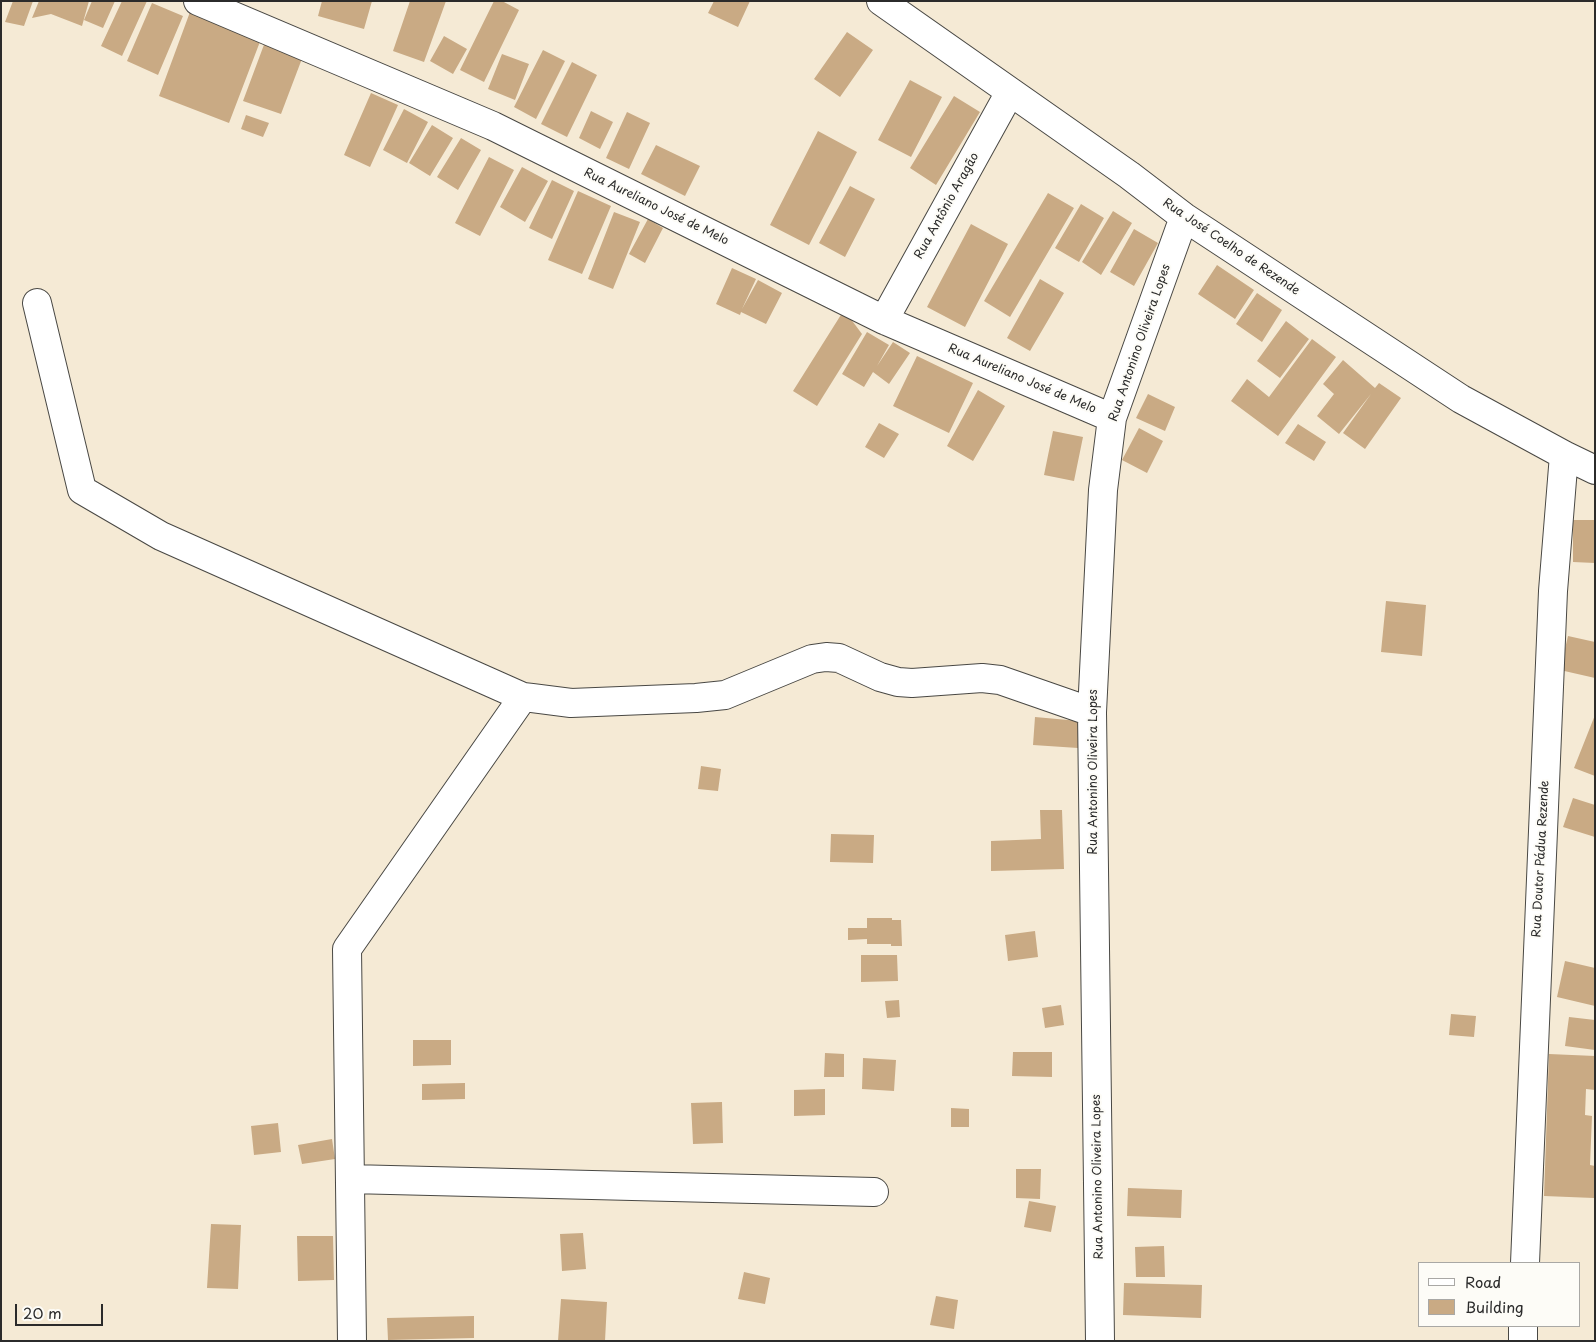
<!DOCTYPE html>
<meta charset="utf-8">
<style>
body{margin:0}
#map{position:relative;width:1596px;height:1342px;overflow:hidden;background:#f5ead5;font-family:"Playpen Sans",sans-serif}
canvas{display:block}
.frame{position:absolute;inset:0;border:2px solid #2b2b2b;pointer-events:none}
.legend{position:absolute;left:1418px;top:1262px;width:162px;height:65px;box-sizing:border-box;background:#fdfcf7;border:1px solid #a9a8a5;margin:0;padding:6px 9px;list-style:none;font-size:15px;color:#2b2b2b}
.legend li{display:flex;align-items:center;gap:10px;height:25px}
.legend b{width:25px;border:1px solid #a9a8a5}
.scale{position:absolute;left:15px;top:1304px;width:88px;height:22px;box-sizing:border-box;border:2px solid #2b2b2b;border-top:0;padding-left:6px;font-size:15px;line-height:18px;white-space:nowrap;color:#2b2b2b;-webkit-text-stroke:4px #fdfcf7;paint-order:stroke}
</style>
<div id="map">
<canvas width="1596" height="1342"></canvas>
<div class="frame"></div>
<ul class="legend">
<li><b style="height:6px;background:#fff"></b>Road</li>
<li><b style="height:14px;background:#c9aa84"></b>Building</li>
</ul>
<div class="scale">20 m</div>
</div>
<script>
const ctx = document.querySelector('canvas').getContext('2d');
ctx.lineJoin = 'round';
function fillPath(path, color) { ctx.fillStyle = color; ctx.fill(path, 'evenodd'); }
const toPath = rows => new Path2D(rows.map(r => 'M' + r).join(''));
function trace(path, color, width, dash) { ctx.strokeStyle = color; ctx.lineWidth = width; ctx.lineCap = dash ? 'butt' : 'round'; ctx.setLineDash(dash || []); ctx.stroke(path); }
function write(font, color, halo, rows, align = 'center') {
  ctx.font = font + ' "Playpen Sans",sans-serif'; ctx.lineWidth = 4; ctx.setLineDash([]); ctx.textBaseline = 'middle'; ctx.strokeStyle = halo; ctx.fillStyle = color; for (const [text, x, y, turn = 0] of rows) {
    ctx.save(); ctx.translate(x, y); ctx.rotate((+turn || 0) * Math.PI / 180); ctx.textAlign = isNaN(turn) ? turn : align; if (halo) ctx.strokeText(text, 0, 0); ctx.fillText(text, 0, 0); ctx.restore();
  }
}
fillPath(toPath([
 [13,1,33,1,24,26,5,22],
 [39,1,89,1,82,26,51,14,32,18],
 [92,1,115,1,103,28,84,20],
 [122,1,147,1,122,56,101,46],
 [322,1,372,1,364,29,318,16],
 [410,1,446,1,424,62,393,51],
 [494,1,502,1,519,10,484,82,460,70],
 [714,1,750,1,738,27,708,13],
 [152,3,183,16,158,75,127,61],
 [190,12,261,39,229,123,159,96],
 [847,32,873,50,840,97,814,79],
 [444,36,467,49,453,74,430,61],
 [265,42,303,56,281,114,243,101],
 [543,50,565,61,536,119,514,107],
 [502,54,529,64,515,100,488,89],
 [572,62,597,75,567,137,541,124],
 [910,80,942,97,911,157,878,140],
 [371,93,398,105,370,167,344,155],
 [954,96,980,112,936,185,910,168],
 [404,109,428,122,407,163,383,150],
 [591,111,613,122,600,149,579,138],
 [627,112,650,123,629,169,606,158],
 [246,115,269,123,263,137,241,129],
 [432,125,453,138,430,176,409,163],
 [818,131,857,152,809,245,770,225],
 [461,138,481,150,458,190,437,177],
 [656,145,700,166,685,196,641,174],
 [489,157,514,170,480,236,455,223],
 [522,167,548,181,525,222,500,207],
 [552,180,574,191,552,239,529,228],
 [850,186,875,199,845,257,819,243],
 [578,191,611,206,582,274,548,260],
 [1048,193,1074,208,1010,317,984,301],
 [1081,204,1104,218,1079,262,1055,248],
 [1113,211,1132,223,1101,275,1082,262],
 [614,212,640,222,613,289,588,279],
 [648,219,663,228,645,263,629,254],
 [971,224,1008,244,965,327,927,307],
 [1134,229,1158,243,1134,286,1110,272],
 [1217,265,1254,290,1235,319,1198,294],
 [732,268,756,279,742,309,758,280,782,293,766,324,741,312,740,315,716,304],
 [1040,279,1064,293,1030,351,1007,338],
 [1257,293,1282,310,1262,342,1236,324],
 [844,310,862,334,817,406,793,391],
 [1286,321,1309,339,1280,378,1257,361],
 [867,332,889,345,877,366,893,342,910,353,889,384,873,372,864,387,842,374],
 [1312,339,1336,357,1278,436,1231,401,1247,379,1269,397],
 [917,356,973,383,949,433,893,406],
 [1343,360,1375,388,1379,383,1401,398,1365,449,1343,433,1371,394,1339,434,1317,416,1334,394,1323,384],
 [978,390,1005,406,973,461,947,446],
 [1148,394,1175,407,1165,431,1136,418],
 [879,423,899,434,884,458,865,447],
 [1298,424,1326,442,1314,461,1285,443],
 [1139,428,1163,441,1147,473,1122,460],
 [1053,431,1083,437,1074,481,1044,475],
 [1573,520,1595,520,1595,563,1573,562],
 [1386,601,1426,605,1422,656,1381,652],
 [1568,636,1595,642,1595,678,1560,670],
 [1595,715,1595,776,1574,768],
 [1035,717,1079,721,1078,748,1033,745],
 [701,766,721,769,718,791,698,789],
 [1573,798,1595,805,1595,837,1563,827],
 [1040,810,1062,810,1064,869,991,871,991,841,1041,839],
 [831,834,874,835,873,863,830,862],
 [867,918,892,918,892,920,901,920,902,946,891,946,891,944,867,944,867,939,848,940,848,928,867,928],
 [1035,931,1038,957,1008,961,1005,935],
 [861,955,897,955,898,981,861,982],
 [1565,961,1595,968,1595,1006,1557,997],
 [899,1000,900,1017,887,1018,885,1001],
 [1061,1005,1064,1025,1045,1028,1042,1008],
 [1451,1014,1476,1016,1474,1037,1449,1035],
 [1569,1017,1595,1020,1595,1050,1565,1046],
 [413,1040,451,1040,451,1065,413,1066],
 [1013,1052,1052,1052,1052,1077,1012,1076],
 [825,1053,844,1054,844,1077,824,1077],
 [1549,1054,1595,1056,1595,1090,1586,1089,1585,1115,1592,1116,1590,1165,1595,1166,1594,1198,1544,1196],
 [863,1058,896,1060,894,1091,862,1089],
 [465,1083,465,1099,422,1100,422,1084],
 [825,1089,825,1115,794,1116,794,1090],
 [722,1102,723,1143,693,1144,691,1103],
 [951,1108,969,1109,969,1127,951,1127],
 [278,1123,281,1152,254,1155,251,1126],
 [332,1139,335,1159,302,1164,298,1145],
 [1016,1169,1041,1169,1040,1199,1016,1198],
 [1128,1188,1182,1190,1181,1218,1127,1216],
 [1029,1201,1056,1206,1051,1232,1024,1227],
 [211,1224,241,1225,238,1289,207,1288],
 [583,1233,586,1269,562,1271,560,1234],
 [297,1236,333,1236,334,1280,298,1281],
 [1164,1246,1165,1277,1136,1277,1135,1247],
 [744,1272,770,1278,765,1304,738,1299],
 [1124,1283,1202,1285,1201,1318,1123,1315],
 [936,1296,958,1300,954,1329,930,1325],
 [561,1299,607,1302,605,1341,558,1341],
 [474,1316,474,1338,388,1340,387,1318]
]), '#c9aa84');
const street = toPath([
 [198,1,493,126,884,320,1112,418],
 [881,1,1129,175,1184,217,1461,399,1564,455,1595,470],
 [37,303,82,490,161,536,523,697,347,949,352,1341],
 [884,320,1010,92],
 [517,701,523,697,532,698,571,703,696,698,725,695,812,659,826,657,839,658,880,677,898,682,912,683,982,678,1000,680,1092,712],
 [350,1179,874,1192],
 [1525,1263,1553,591,1564,455],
 [1100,1341,1092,712,1103,490,1112,418,1184,217],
 [1523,1341,1523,1326]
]);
trace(street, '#494844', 30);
trace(street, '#fff', 28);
write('12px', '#2b2b2b', '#fdfcf7', [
 ["Rua Antônio Aragão",947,206,-61],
 ["Rua Aureliano José de Melo",656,207,26],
 ["Rua José Coelho de Rezende",1231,247,34],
 ["Rua Antonino Oliveira Lopes",1140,343,-71],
 ["Rua Aureliano José de Melo",1022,379,23],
 ["Rua Antonino Oliveira Lopes",1094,772,-90],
 ["Rua Doutor Pádua Rezende",1541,859,-87],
 ["Rua Antonino Oliveira Lopes",1098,1177,-91]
]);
</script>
